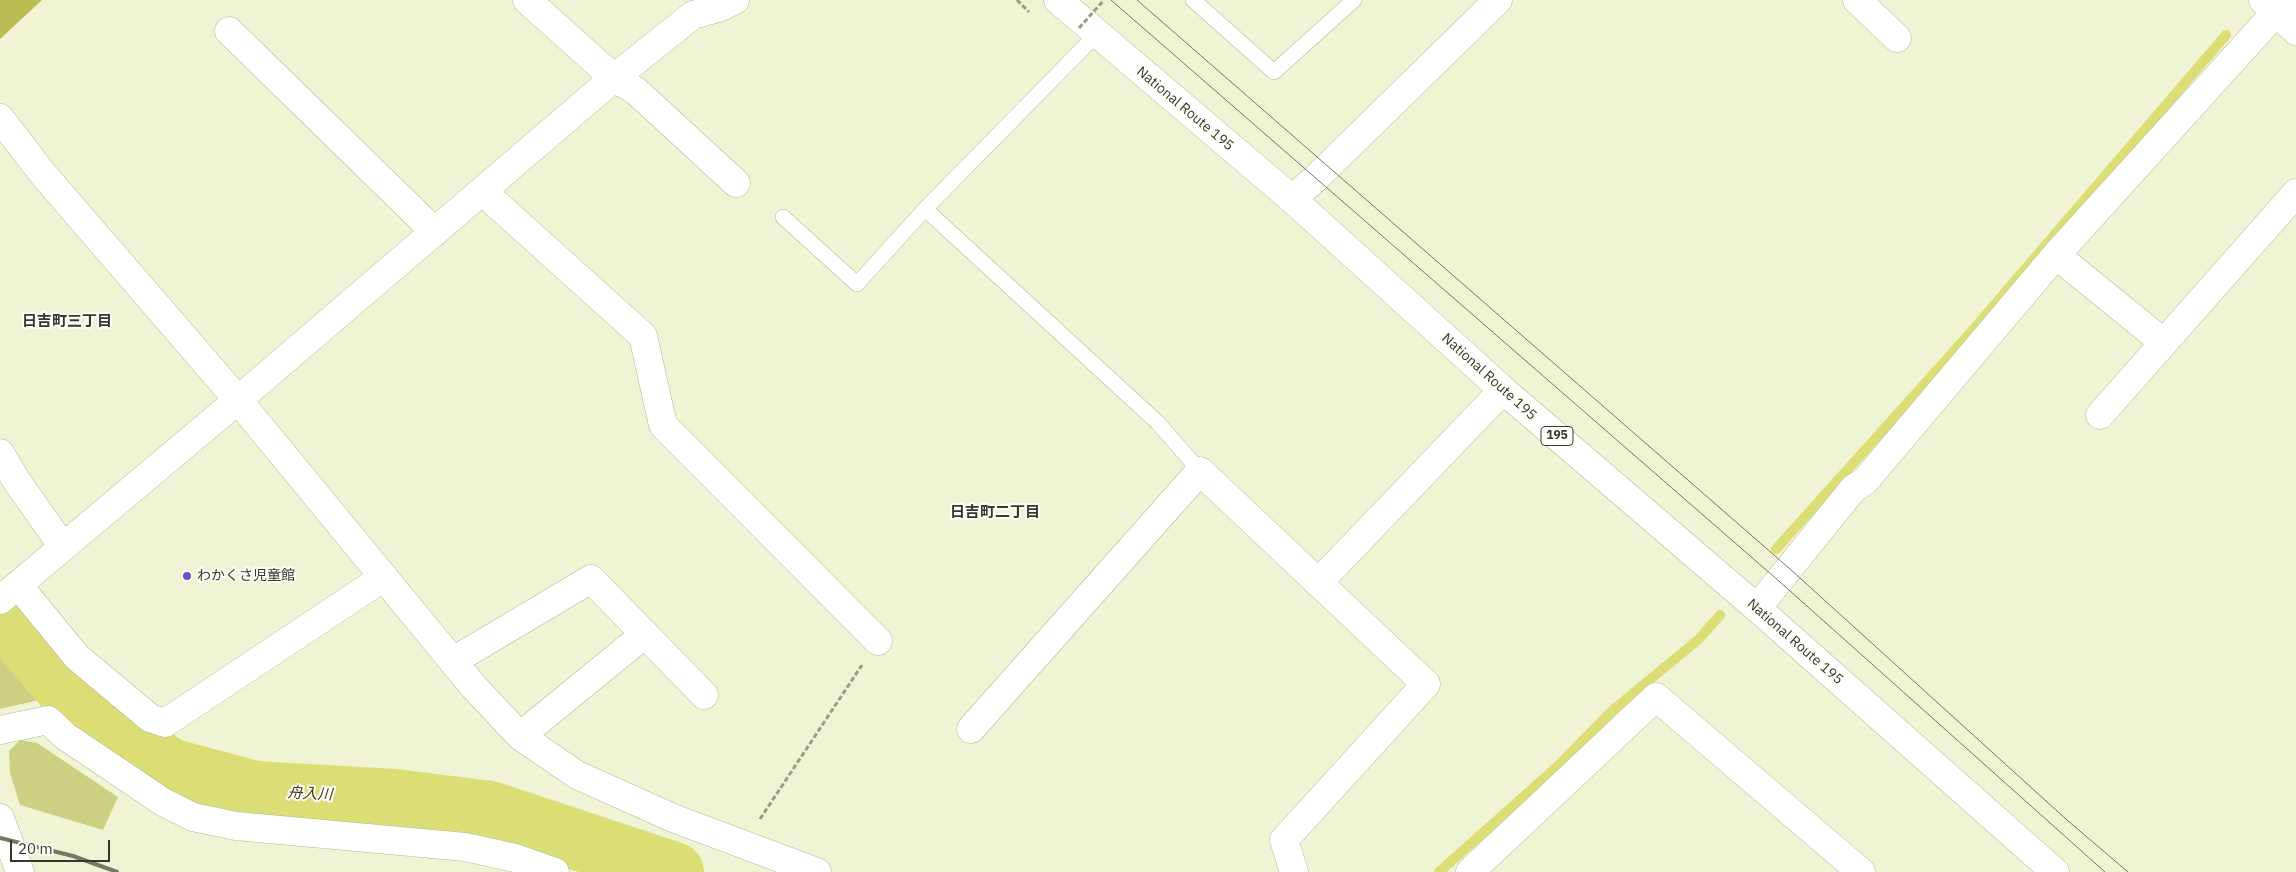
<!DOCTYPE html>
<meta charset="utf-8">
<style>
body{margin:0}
#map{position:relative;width:2296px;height:872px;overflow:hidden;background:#f1f4d4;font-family:"IBM Plex Sans",sans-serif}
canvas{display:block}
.scale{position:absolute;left:10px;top:840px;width:100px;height:22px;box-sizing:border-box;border:2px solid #37382c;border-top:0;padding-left:6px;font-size:15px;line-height:18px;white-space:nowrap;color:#37382c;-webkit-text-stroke:4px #fefef8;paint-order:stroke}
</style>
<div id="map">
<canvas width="2296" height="872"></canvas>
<div class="scale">20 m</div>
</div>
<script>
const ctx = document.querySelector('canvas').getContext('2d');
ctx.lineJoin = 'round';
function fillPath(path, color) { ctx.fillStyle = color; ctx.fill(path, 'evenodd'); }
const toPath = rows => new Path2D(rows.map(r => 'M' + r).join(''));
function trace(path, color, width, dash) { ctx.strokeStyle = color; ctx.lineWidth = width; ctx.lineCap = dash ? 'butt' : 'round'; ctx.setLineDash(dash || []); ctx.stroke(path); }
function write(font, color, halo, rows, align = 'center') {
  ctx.font = font + ' "IBM Plex Sans","Noto Sans JP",sans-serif'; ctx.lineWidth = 4; ctx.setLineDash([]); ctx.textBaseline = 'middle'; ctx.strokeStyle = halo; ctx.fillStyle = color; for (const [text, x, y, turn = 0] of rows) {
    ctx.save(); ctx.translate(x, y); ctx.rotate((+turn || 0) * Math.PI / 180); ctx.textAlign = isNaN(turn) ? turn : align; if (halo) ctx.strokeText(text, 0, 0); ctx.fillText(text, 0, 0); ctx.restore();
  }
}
fillPath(toPath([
 [0,639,52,697,0,709],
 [20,740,37,743,118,797,103,830,20,805,10,773,9,751]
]), '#ccd082');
fillPath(toPath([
 [0,0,42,0,0,39]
]), '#b8bc52');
trace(toPath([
 [1776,549,1972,331,2226,35],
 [1439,872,1558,766,1613,710,1699,639,1720,615]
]), '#dade74', 10);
trace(toPath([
 [0,613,73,697,169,768,255,791,395,799,490,811,674,872]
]), '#dade74', 60);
const service = toPath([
 [1193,0,1274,72,1354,0],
 [925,209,1157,422,1200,471],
 [783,217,857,284,925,209,1097,34]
]);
const minor = toPath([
 [527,0,614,78,636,91,736,183],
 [1857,0,1897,38],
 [229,31,435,232],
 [0,118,43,174,238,400,474,687,520,736,577,775,673,818,817,872],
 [482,191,643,336,663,425,878,641],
 [1292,199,1316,178,1498,0],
 [2056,255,2163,342],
 [2100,415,2296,193],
 [0,453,16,480,63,547],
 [1318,583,1503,390],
 [18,585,77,657,150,718,165,723,384,577],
 [0,600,238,400,614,78,693,15,721,7,735,0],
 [1757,608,1853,489,1865,481,2056,255,2287,0],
 [453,661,591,579,704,695],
 [971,729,1200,471,1426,684,1284,840,1294,872],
 [0,730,48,720,65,736,163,802,193,817,236,826,465,847,515,858,555,872],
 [520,736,645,634],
 [1470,872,1656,697,1861,872]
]);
const tertiary = toPath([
 [2263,0,2296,31],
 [0,818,20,872]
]);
const trunk = toPath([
 [1058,0,1292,199,1503,390,1757,608,2055,872]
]);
trace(service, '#b4b799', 16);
trace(minor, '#b4b799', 29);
trace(tertiary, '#b4b799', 29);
trace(trunk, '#b4b799', 29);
trace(toPath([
 [1017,0,1029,12],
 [760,819,862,665]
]), '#9a9c86', 3, [5, 2.5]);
trace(service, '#fff', 15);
trace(minor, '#fff', 28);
trace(tertiary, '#fff', 28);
trace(trunk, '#fff', 28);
trace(toPath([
 [1111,0,1780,582,2105,872],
 [1137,0,1790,569,2067,820,2128,872]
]), '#767765', 1);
trace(toPath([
 [0,838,73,856,117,872]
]), '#767765', 4);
trace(toPath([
 [1079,28,1104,0]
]), '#9a9c86', 3, [5, 2.5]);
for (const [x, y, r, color] of [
 [187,576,5,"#744dc6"]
]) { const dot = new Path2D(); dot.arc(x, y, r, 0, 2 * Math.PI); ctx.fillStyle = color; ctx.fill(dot); trace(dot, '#fefef8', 2); }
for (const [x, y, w] of [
 [1557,436,32]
]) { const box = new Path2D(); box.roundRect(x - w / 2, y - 9.5, w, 19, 4); ctx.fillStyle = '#fefef8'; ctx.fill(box); trace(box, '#37382c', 1); }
write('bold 12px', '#37382c', null, [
 ["195",1557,436]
]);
write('14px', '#37382c', '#fefef8', [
 ["National Route 195",1185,109,40],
 ["National Route 195",1489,377,42],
 ["National Route 195",1795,642,41]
]);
write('14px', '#37382c', '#fefef8', [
 ["わかくさ児童館",197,576]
], 'left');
write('bold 15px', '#37382c', '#fefef8', [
 ["日吉町三丁目",67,322],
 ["日吉町二丁目",995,513]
]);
write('italic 15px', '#3a3b0e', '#fefef8', [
 ["舟入川",310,794,3]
]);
</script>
